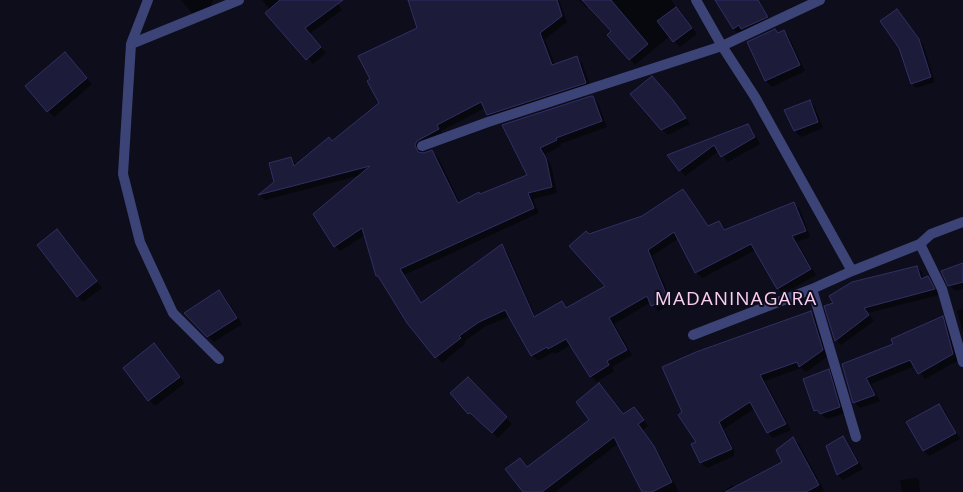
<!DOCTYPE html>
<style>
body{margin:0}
canvas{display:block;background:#0d0d1b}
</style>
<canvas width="963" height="492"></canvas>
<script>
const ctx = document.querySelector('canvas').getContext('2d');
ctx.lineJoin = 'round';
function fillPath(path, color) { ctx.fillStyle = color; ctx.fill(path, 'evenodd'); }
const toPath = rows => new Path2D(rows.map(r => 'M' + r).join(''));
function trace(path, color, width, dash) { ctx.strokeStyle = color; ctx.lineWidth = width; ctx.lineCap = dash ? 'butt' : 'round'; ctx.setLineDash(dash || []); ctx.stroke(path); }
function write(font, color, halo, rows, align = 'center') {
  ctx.font = font + ' "Open Sans",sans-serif'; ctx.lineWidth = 4; ctx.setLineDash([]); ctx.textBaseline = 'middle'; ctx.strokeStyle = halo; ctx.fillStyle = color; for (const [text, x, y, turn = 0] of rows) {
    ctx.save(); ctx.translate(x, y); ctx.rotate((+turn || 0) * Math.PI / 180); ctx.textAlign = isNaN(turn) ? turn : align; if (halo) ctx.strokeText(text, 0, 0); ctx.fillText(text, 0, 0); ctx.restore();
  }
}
fillPath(toPath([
 [181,0,213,0,211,6,196,18],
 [262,0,335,0,342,10,309,34,326,53,313,64,266,13,270,10],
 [409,0,559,0,567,22,545,39,555,65,576,57,582,63,591,88,493,120,488,115,485,108,441,131,443,135,422,147,421,154,432,151,438,157,460,203,529,176,503,126,593,97,598,103,607,127,560,144,561,146,545,154,551,165,557,193,533,199,539,213,404,275,422,304,502,246,507,251,536,318,562,303,568,308,607,286,589,236,643,217,683,190,688,196,709,227,719,222,726,231,794,204,800,209,810,237,797,242,816,275,783,294,778,288,756,250,702,278,696,272,679,238,652,256,673,304,658,311,651,302,614,324,632,355,612,367,614,371,597,382,591,376,571,345,555,354,553,352,538,361,532,355,510,316,484,327,464,342,465,344,442,363,408,322,382,281,377,276,365,235,340,251,335,246,361,175,265,200,260,195,275,183,291,158,297,165,332,142,380,104,418,28],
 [579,0,671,0,697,34,680,47,670,36,635,65,609,35,612,31,589,6,587,8],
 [717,0,759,0,773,23,739,34,734,29],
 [897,10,923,44,935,82,916,88,912,83],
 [784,31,789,37,805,71,772,87,766,81,748,43],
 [70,59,92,84,54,117,48,111],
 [658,83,679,108,690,124,668,135,662,129],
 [810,101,815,107,823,128,801,137,795,131,786,111],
 [747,125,753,131,760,144,728,162,719,151,685,176,669,155],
 [63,237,102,288,83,302,77,296],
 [963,264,963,289,955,291,949,285],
 [917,267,922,272,924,279,928,278,933,283,939,295,868,313,874,321,841,345,836,340,835,303],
 [219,292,225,297,242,324,214,342,186,313],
 [963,308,963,333,957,311],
 [811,312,817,318,828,356,806,372,801,368,765,381,791,430,773,438,768,432,755,408,724,429,734,450,734,456,707,468,701,463,698,443],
 [942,317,948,323,959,360,925,379,915,366,871,384,880,401,860,408,854,402,843,365,894,344],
 [160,351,185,383,155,406,149,400],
 [828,371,834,377,845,413,827,419,815,410],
 [468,378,512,424,498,438,477,417,475,419,469,413],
 [939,405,945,411,960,439,929,456,924,451],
 [639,414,648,426,643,430,659,453,679,492,643,492,619,443,555,492,524,492,520,459,528,468,624,416],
 [793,438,799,444,824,490,821,492,723,492,732,485,736,488,784,462],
 [843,438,848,444,863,469,843,480,838,475],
 [916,478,919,480,920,492,902,492,900,480]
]), '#0007');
const building = toPath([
 [280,0,343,0,305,28,321,47,306,60,265,13,280,0],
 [408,0,557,0,562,16,540,33,552,65,577,56,586,83,487,115,481,102,437,125,439,129,417,141,415,145,418,152,424,153,432,150,458,203,479,192,480,194,527,175,502,125,591,96,593,96,602,121,556,138,557,140,540,148,546,158,552,187,528,193,534,208,400,269,421,303,502,244,534,317,562,301,566,308,605,286,569,246,586,231,589,234,642,216,683,189,708,226,719,221,724,230,794,202,806,231,792,236,811,269,777,289,751,244,695,273,674,232,648,250,668,299,651,306,647,296,609,318,627,350,607,361,609,365,590,377,566,339,548,349,547,347,531,356,505,310,479,322,459,336,461,338,435,358,407,323,378,276,376,276,362,228,334,247,313,214,370,166,258,195,274,182,269,163,291,157,294,166,329,137,332,141,379,103,367,81,370,79,358,56,417,28,408,0],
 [582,0,611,0,648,44,629,60,607,35,611,31,582,0],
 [715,0,758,0,768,17,741,29,739,25,733,29,715,0],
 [676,7,692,28,673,42,657,21,676,7],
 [897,9,919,39,931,77,911,84,899,48,880,21,897,9],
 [775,29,778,33,784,30,800,65,765,81,747,42,775,29],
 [65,52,87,78,47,112,25,86,65,52],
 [652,76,673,100,686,118,661,130,630,94,652,76],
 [810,100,818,122,794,131,784,110,810,100],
 [748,124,755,137,721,157,714,145,679,171,667,155,748,124],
 [57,229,97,281,77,297,37,245,57,229],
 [963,263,963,282,948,286,941,271,963,263],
 [917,266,921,279,928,276,935,289,864,308,869,315,835,341,824,306,833,303,829,296,852,282,917,266],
 [219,290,237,318,207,337,184,313,219,290],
 [811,311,823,350,799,367,797,362,760,375,786,424,767,433,750,402,719,422,732,449,700,463,691,444,696,442,678,415,682,412,662,367,696,352,811,311],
 [943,316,953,354,918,374,910,360,866,378,875,395,853,403,842,364,893,344,891,339,943,316],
 [154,343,180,377,148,401,123,368,154,343],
 [829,369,840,407,820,414,817,410,814,411,803,379,829,369],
 [468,377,507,417,492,433,470,413,468,414,450,393,468,377],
 [599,383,623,414,634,407,644,420,638,424,654,446,672,482,652,492,642,492,614,437,542,492,523,492,505,469,520,458,527,467,589,420,576,402,599,383],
 [939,404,956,433,923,451,906,422,939,404],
 [843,436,858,463,837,475,826,446,843,436],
 [793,437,819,485,806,492,725,492,782,462,776,450,793,437]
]);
fillPath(building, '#1c1b3a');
trace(building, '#312f64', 1);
trace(toPath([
 [148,0,131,44,123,174,140,242,173,313,219,359],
 [696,0,722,46,755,97,852,271],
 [131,44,239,0],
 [422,146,488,122,722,46,820,0],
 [920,244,942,289,963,362],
 [812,289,856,437],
 [693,335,812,289,852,271,920,244,931,234,963,222]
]), '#3c4376', 10);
ctx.letterSpacing = '1px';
write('19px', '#facef1', '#0d0d1b', [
 ["MADANINAGARA",736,300]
]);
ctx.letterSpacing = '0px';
</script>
